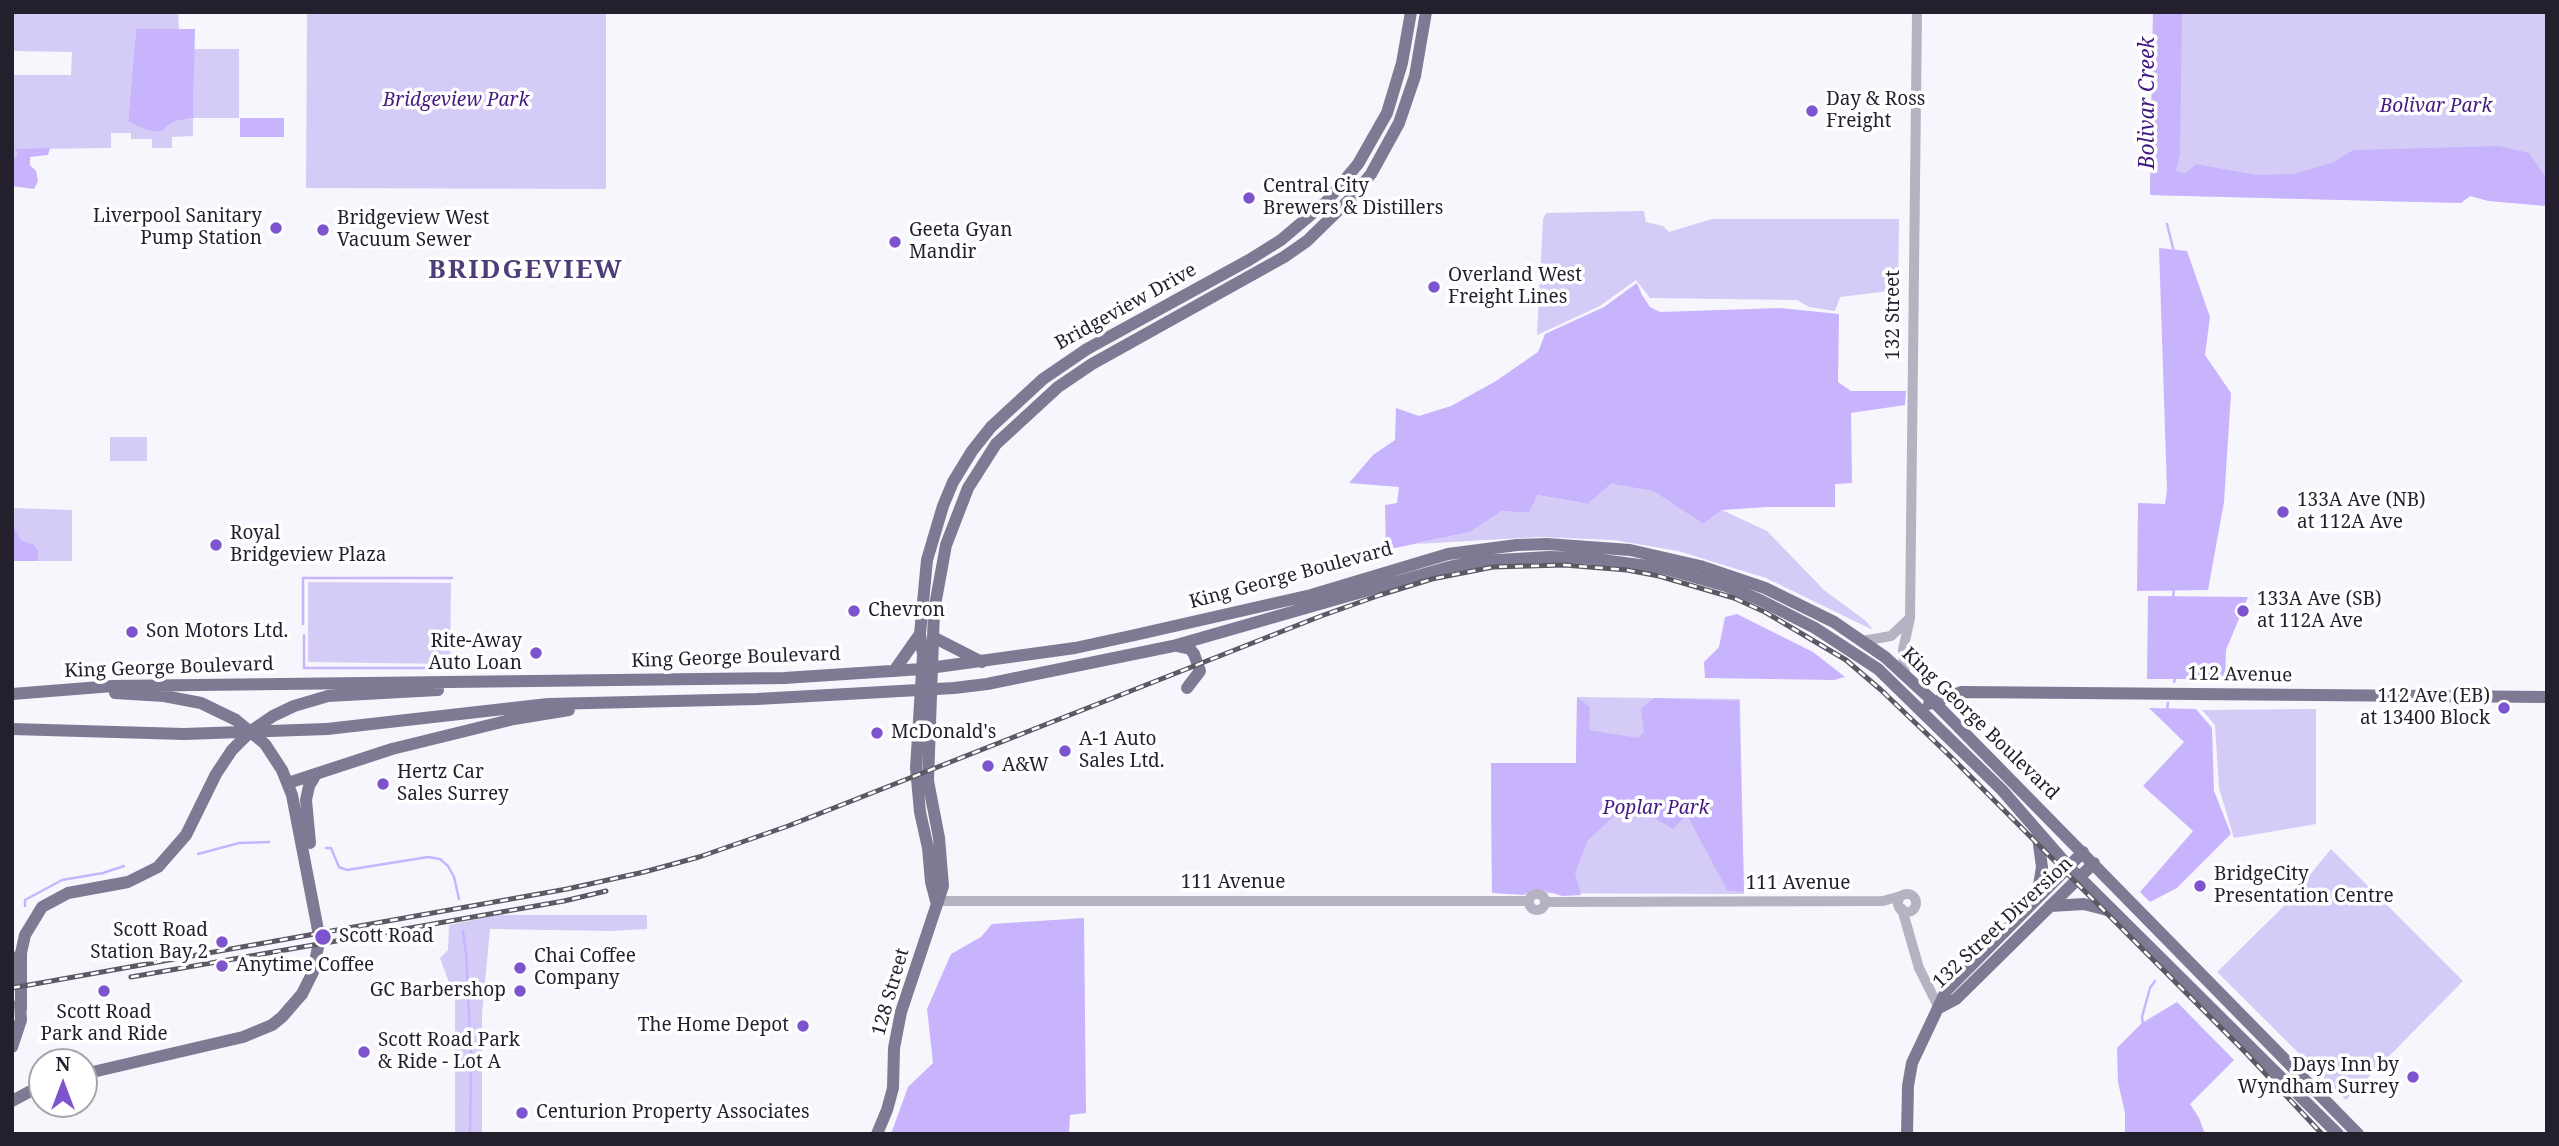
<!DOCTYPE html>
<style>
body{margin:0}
#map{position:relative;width:2559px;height:1146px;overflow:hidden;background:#f7f6fd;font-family:"Noto Serif",serif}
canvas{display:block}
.frame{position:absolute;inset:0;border:14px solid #231f2d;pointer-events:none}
.north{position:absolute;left:28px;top:1048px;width:70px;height:70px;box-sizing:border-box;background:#fff;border:2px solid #a7a5ab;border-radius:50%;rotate:0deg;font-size:19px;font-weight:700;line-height:28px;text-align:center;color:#231f2d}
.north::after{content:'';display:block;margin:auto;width:24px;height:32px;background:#7d54cd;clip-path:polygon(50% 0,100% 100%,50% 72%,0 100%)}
</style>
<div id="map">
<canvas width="2559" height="1146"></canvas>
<div class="frame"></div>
<div class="north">N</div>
</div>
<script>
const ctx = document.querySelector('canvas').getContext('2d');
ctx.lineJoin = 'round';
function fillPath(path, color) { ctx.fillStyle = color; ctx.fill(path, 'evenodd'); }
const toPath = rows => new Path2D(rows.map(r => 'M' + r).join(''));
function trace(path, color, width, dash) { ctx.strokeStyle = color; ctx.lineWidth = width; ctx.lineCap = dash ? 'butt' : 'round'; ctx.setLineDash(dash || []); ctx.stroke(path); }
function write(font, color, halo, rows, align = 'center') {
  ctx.font = font + ' "Noto Serif",serif'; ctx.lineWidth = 7; ctx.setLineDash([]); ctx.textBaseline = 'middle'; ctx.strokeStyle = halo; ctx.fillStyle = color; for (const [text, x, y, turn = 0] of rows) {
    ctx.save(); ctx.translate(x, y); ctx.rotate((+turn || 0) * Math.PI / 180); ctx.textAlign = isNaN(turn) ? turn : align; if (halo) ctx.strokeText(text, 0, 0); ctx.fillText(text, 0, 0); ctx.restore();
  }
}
fillPath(toPath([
 [12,12,178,12,179,29,136,30,128,122,142,127,166,128,176,121,193,118,194,49,239,49,239,118,193,118,193,136,172,137,172,148,152,148,152,139,131,139,131,133,111,133,111,148,30,149,18,151,18,154,12,161,12,75,71,75,72,52,12,51],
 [307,12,606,12,606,189,306,188],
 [2153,12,2547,12,2547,206,2489,201,2470,196,2461,203,2150,195],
 [1644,211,1646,222,1663,226,1669,232,1712,219,1899,219,1898,290,1840,297,1835,311,1809,307,1797,300,1650,298,1636,280,1600,306,1537,335,1543,219,1546,213],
 [110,437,147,437,147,461,110,461],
 [1611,484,1653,491,1703,524,1722,510,1767,531,1824,590,1866,621,1873,630,1766,578,1678,551,1614,540,1539,537,1416,544,1470,532,1502,511,1529,513,1536,495,1586,504],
 [12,508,72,510,72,561,38,561,38,549,33,544,21,540,16,534,12,524],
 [308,582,451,583,450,664,308,662],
 [1577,697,1740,699,1744,894,1492,893,1491,783,1576,783],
 [2316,709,2316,824,2234,838,2219,788,2215,725,2202,710],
 [2331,849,2463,981,2346,1100,2217,972,2286,904],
 [497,915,647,915,647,929,612,931,490,929,482,1013,482,1134,455,1134,455,999,440,958,448,950,449,925]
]), '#d4cbf6');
fillPath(toPath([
 [2153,12,2182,12,2180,154,2176,171,2186,173,2196,164,2256,175,2294,174,2334,162,2353,150,2499,146,2529,153,2547,179,2547,206,2489,201,2470,196,2461,203,2150,195],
 [136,29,195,29,193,118,176,121,161,131,151,131,128,122],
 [240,118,284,118,284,137,240,137],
 [50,148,48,155,30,157,30,165,36,171,38,181,34,189,12,186,12,161,18,154,15,149],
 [2159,248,2187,251,2210,317,2205,355,2231,393,2224,502,2208,590,2137,591,2138,503,2165,504,2167,490],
 [1637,283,1642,295,1650,307,1660,312,1780,308,1839,314,1838,382,1851,391,1906,391,1905,405,1851,413,1852,483,1835,484,1835,507,1767,507,1722,510,1703,524,1653,491,1611,484,1587,504,1537,495,1529,513,1502,511,1470,532,1386,550,1385,505,1397,503,1399,487,1349,483,1373,455,1395,440,1396,408,1419,416,1451,406,1496,381,1538,352,1545,334,1604,307],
 [12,524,21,540,33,544,38,549,38,561,12,561],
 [2148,596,2248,597,2226,650,2225,679,2147,679],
 [1737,614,1813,652,1845,677,1834,680,1705,678,1704,662,1719,647,1725,617],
 [1577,697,1590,707,1589,730,1638,738,1644,732,1641,709,1654,698,1739,701,1744,892,1727,890,1687,815,1673,829,1642,811,1613,817,1588,840,1575,873,1581,895,1562,896,1544,890,1533,890,1524,895,1492,893,1491,763,1576,763],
 [2149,708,2196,709,2212,728,2214,791,2231,834,2177,888,2150,902,2140,892,2193,831,2143,786,2184,742],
 [1084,918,1086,1113,1070,1115,1069,1134,891,1134,908,1087,933,1063,927,1009,951,954,981,937,992,924],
 [2177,1002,2234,1060,2190,1104,2199,1118,2205,1134,2125,1134,2125,1113,2118,1082,2117,1048,2142,1023]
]), '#c7b4fd');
trace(toPath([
 [2163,12,2164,194],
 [2167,224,2177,264,2170,286,2176,295,2177,306,2181,315,2176,330,2177,350,2166,388,2170,412,2197,473,2202,515,2175,578,2172,608,2181,658,2174,682],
 [303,624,303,578,452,578],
 [304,635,304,668,451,668],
 [326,848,331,848,339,867,347,870,428,857,440,859,448,866,454,877,459,899],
 [198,854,239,843,269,842],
 [2160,895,2165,883,2202,848,2206,840,2191,730,2169,714,2167,710,2168,703],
 [25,906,25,900,62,880,103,873,124,866],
 [463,931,466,953,471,1053],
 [2155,981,2150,988,2142,1017,2156,1134],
 [470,1134,471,1073]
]), '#c7b5fe', 2.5);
trace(toPath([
 [1862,641,1891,636,1910,618],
 [1905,676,1903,650,1910,618,1917,12],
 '1529 902a8 8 0 1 1 16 0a8 8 0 1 1-16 0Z',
 '1898 903a9 9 0 1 1 18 0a9 9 0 1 1-18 0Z',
 [936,901,1529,901],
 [1545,902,1883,901,1901,896],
 [1902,909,1919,968,1939,1008]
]), '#b5b2c2', 10);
trace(toPath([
 [933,637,982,662],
 [1177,646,1190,649,1194,654,1200,671,1187,688],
 [894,671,920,634],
 [115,693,164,696,201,703,236,720,265,744,282,770,292,795,318,930],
 [12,694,113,686,784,678,922,669,1075,648,1135,635,1311,595,1448,554,1517,545,1547,544,1630,550,1700,566,1765,588,1834,622,1885,657,1934,702,2358,1134],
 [1929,704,1961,692,2547,697],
 [12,729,184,734],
 [327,729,548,704,757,699,954,688,987,684,1173,646,1449,567,1481,561,1549,557,1586,558,1663,568,1726,586,1760,600,1815,628,1878,669,2002,790,2069,867,2338,1134],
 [288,783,392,749,514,719,569,710],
 [310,843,306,800,309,786,316,774],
 [2037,898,2042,867,2037,830],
 [936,901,931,882,928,848,920,812,916,768,923,655,920,634,927,560,943,506,953,482,972,451,991,427,1043,379,1087,349,1249,260,1281,240,1326,202,1358,164,1387,113,1402,63,1411,12],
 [2050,906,2084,904,2111,911],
 [12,957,16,981],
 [1939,1008,1956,999,2094,863],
 [21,1009,21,953,25,935,42,907,68,893,128,882,158,867,186,835,216,774,232,750,251,731,273,716,294,706,328,696,438,690],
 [12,1047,21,1020,20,1003],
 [84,1074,243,1037,272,1025,282,1017,302,994,313,972,318,947],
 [12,1101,42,1085],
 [877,1134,887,1110,893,1088,894,1048,901,1012,943,886,939,838,928,781,934,611,946,545,968,488,996,444,1058,387,1092,364,1284,257,1307,241,1350,199,1371,174,1399,123,1415,76,1426,12],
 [1907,1134,1908,1086,1912,1063,1946,991,2083,852]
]), '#7f7994', 12);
const rail = toPath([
 [131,977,564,901,606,891],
 [12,988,567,889,644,872,699,857,788,826,1321,616,1380,595,1432,579,1493,567,1564,565,1627,570,1659,576,1734,598,1765,612,1846,660,1881,690,1952,758,2246,1053,2322,1134]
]);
trace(rail, '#5c5965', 5);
trace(rail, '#fff', 2.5, [8]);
trace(toPath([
 [184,734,327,729]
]), '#7f7994', 12);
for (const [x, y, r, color] of [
 [1812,111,7,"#7d54cd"],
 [1249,198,7,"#7d54cd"],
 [276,228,7,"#7d54cd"],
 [323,230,7,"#7d54cd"],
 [895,242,7,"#7d54cd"],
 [1434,287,7,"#7d54cd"],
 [2283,512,7,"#7d54cd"],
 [216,545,7,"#7d54cd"],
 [854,611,7,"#7d54cd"],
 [2243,611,7,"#7d54cd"],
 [132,632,7,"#7d54cd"],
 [536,653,7,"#7d54cd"],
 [2504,708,7,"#7d54cd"],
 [877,733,7,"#7d54cd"],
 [1065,751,7,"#7d54cd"],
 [988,766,7,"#7d54cd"],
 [383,784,7,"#7d54cd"],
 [2200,886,7,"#7d54cd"],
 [323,937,9,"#7d54cd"],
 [222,942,7,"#7d54cd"],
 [222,966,7,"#7d54cd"],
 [520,968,7,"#7d54cd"],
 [104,991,7,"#7d54cd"],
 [520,991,7,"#7d54cd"],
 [803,1026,7,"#7d54cd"],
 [364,1052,7,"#7d54cd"],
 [2413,1077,7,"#7d54cd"],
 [522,1113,7,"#7d54cd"]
]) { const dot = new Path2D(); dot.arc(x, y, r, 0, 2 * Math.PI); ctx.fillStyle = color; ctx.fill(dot); trace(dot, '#fff', 2.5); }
write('19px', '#231f2d', '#fff', [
 ["Day & Ross",1826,100],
 ["Freight",1826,122],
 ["Central City",1263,187],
 ["Brewers & Distillers",1263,209],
 ["Liverpool Sanitary",262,217,"right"],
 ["Pump Station",262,239,"right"],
 ["Bridgeview West",337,219],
 ["Vacuum Sewer",337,241],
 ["Geeta Gyan",909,231],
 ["Mandir",909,253],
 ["Overland West",1448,276],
 ["Freight Lines",1448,298],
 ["133A Ave (NB)",2297,501],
 ["at 112A Ave",2297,523],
 ["Royal",230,534],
 ["Bridgeview Plaza",230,556],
 ["133A Ave (SB)",2257,600],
 ["at 112A Ave",2257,622],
 ["Chevron",868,611],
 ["Son Motors Ltd.",146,632],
 ["Rite-Away",522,642,"right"],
 ["Auto Loan",522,664,"right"],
 ["112 Ave (EB)",2490,697,"right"],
 ["at 13400 Block",2490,719,"right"],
 ["McDonald's",891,733],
 ["A-1 Auto",1079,740],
 ["Sales Ltd.",1079,762],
 ["A&W",1002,766],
 ["Hertz Car",397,773],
 ["Sales Surrey",397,795],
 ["BridgeCity",2214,875],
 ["Presentation Centre",2214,897],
 ["Scott Road",208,931,"right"],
 ["Station Bay 2",208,953,"right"],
 ["Scott Road",339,937],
 ["Chai Coffee",534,957],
 ["Company",534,979],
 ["Anytime Coffee",236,966],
 ["GC Barbershop",506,991,"right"],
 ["Scott Road",104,1013,"center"],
 ["Park and Ride",104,1035,"center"],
 ["The Home Depot",789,1026,"right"],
 ["Scott Road Park",378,1041],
 ["& Ride - Lot A",378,1063],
 ["Days Inn by",2399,1066,"right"],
 ["Wyndham Surrey",2399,1088,"right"],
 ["Centurion Property Associates",536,1113]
], 'left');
write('italic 19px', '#43187f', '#fff', [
 ["Bridgeview Park",456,101],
 ["Bolivar Park",2436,107],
 ["Poplar Park",1656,809]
]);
write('19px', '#231f2d', '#fff', [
 ["Bridgeview Drive",1126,307,-29],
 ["132 Street",1894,315,-90],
 ["King George Boulevard",1291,576,-15],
 ["King George Boulevard",736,658,-2],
 ["King George Boulevard",169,668,-2],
 ["112 Avenue",2240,675,1],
 ["King George Boulevard",1980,724,44],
 ["111 Avenue",1233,883],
 ["111 Avenue",1798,884],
 ["132 Street Diversion",2003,923,-43],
 ["128 Street",891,992,-74]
]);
write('italic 21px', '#431980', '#fff', [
 ["Bolivar Creek",2148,103,-90]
]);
ctx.letterSpacing = '2px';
write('bold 26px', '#4f3d7a', '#fff', [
 ["BRIDGEVIEW",526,271]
]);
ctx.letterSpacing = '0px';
</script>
